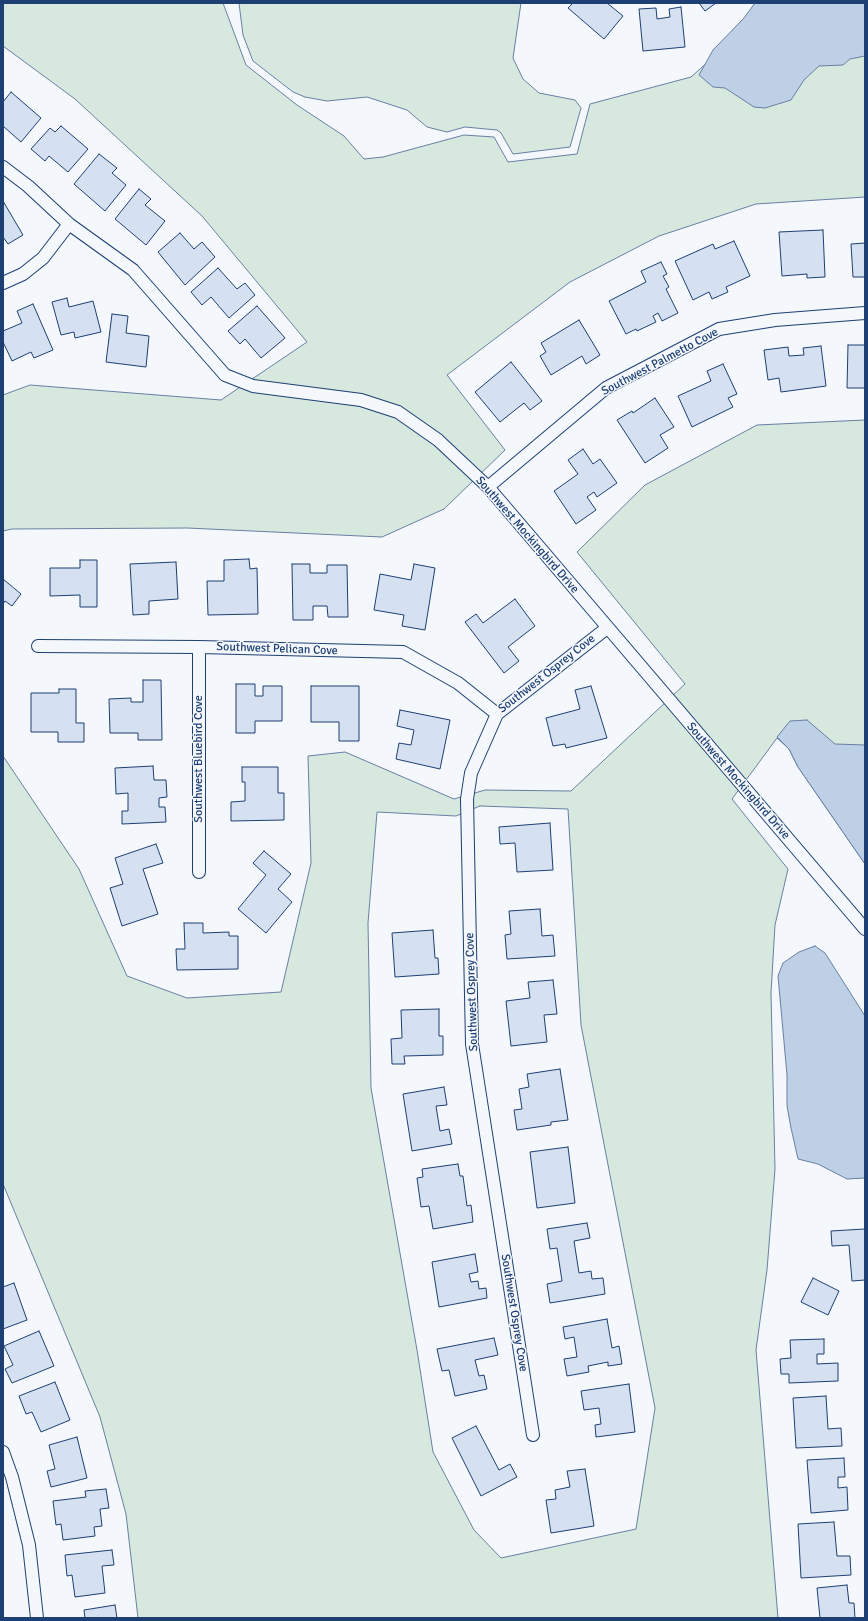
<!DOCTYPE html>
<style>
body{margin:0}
#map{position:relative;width:868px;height:1621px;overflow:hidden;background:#f4f7fb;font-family:Signika,sans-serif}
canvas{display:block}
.frame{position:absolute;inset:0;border:4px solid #1d3f73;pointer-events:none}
</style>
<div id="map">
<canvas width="868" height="1621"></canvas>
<div class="frame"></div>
</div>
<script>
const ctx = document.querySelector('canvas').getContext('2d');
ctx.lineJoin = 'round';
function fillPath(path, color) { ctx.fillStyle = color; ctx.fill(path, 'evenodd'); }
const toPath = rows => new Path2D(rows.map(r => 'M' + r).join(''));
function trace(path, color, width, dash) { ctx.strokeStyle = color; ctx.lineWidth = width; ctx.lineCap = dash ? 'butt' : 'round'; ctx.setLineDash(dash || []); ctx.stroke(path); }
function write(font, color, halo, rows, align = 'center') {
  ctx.font = font + ' Signika,sans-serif'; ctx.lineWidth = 3; ctx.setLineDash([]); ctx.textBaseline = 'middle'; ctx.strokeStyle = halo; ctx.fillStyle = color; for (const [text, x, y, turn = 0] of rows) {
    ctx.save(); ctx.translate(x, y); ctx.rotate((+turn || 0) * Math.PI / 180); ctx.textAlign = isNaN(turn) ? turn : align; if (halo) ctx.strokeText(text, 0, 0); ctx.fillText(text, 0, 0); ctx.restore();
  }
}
const green = toPath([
 [3,3,223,3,246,65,297,105,344,136,364,159,383,157,464,135,494,137,508,162,577,154,590,104,691,77,748,26,865,3,865,197,756,204,659,236,570,282,447,375,505,450,444,509,382,537,187,528,12,529,3,531,3,395,30,385,221,400,307,342,202,216,75,99,3,46,3,3],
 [239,3,521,3,513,58,523,79,539,93,575,100,581,108,570,147,513,154,501,133,497,130,465,127,447,132,427,127,407,110,367,97,327,101,305,97,293,92,253,61,243,35,239,3],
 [865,420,865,864,798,767,789,749,777,738,732,799,788,869,775,925,771,993,775,1169,767,1270,756,1350,778,1618,138,1618,126,1514,100,1417,3,1184,3,756,79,869,127,976,187,998,281,992,311,863,308,756,345,752,454,799,485,790,571,791,685,684,577,552,645,485,757,425,865,420],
 [480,806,568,809,581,1025,655,1408,636,1529,501,1558,474,1530,433,1452,417,1350,371,1088,368,923,377,812,456,816,480,806]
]);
fillPath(green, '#d7e8df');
trace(green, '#687fa3', 1);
const water = toPath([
 [755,3,865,3,865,56,850,59,843,65,819,66,804,80,791,100,765,108,754,107,725,88,713,87,699,75,713,50,744,18,755,3],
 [807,720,835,744,865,745,865,864,798,767,789,749,777,737,790,721,807,720],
 [815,946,825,953,865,1016,865,1178,847,1179,818,1164,798,1159,791,1128,787,1106,787,1075,778,976,783,963,799,952,815,946]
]);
fillPath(water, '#bed0e5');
trace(water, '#687fa3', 1);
const building = toPath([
 [573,3,607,3,623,16,604,39,568,8,573,3],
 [699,3,716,3,705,11,699,3],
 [681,7,685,47,643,51,639,9,656,8,657,19,670,17,669,9,681,7],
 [11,92,41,118,21,142,3,126,3,102,11,92],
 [61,126,88,149,68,172,49,156,45,161,31,149,50,128,55,132,61,126],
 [99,154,117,168,112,173,126,185,105,211,74,184,99,154],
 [139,189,151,199,145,205,165,221,146,245,115,219,139,189],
 [3,201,23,235,8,244,3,237,3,201],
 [823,230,825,277,807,278,807,274,782,276,779,232,823,230],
 [180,233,194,249,202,242,215,257,185,285,158,252,180,233],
 [734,241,750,276,726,287,728,292,712,299,709,292,693,300,675,261,713,244,715,249,734,241],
 [865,243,865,277,853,277,851,244,865,243],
 [661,262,667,274,663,276,669,287,666,289,678,313,662,321,658,313,653,316,656,322,637,331,636,329,626,334,609,301,646,282,641,271,661,262],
 [218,268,237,289,245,283,255,295,229,318,211,297,202,305,191,292,218,268],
 [67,298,69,307,93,301,101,332,75,338,74,332,61,335,52,302,67,298],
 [33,304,53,350,34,358,31,352,12,361,3,342,3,331,22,323,17,311,33,304],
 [257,306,285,338,261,358,245,339,240,344,228,331,257,306],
 [112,314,128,316,126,333,149,336,146,367,106,362,112,314],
 [579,320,600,355,586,364,582,356,551,375,540,356,546,352,541,343,579,320],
 [848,345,865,345,865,388,847,388,848,345],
 [821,346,826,386,781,392,779,378,768,380,764,350,788,347,789,356,804,355,803,348,821,346],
 [511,362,542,401,530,410,524,403,500,422,475,392,511,362],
 [723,364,737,394,728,398,733,407,692,427,678,396,711,381,707,371,723,364],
 [655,398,674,427,660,435,668,448,645,463,617,420,632,411,633,413,655,398],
 [583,449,593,464,600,459,617,483,597,497,594,492,587,497,596,510,576,524,554,491,578,474,568,460,583,449],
 [249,559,250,569,257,568,258,614,208,615,207,581,224,581,224,560,249,559],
 [80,560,97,560,97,607,80,607,80,595,50,596,50,568,80,568,80,560],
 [176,562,178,599,149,601,149,614,133,615,130,564,176,562],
 [292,564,310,564,310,573,327,573,327,565,347,565,348,617,328,617,327,606,313,606,313,620,293,620,292,564],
 [414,564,435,568,425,630,402,626,404,615,374,610,380,574,411,580,414,564],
 [3,579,21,594,12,606,5,601,3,604,3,579],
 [515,599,535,626,508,647,519,661,504,673,465,622,476,614,483,623,515,599],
 [143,680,161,680,162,740,138,740,138,733,110,733,109,699,131,698,131,702,143,702,143,680],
 [236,684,255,684,255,696,263,696,263,686,282,686,282,721,255,721,255,733,236,733,236,684],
 [311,686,359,686,359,741,339,741,339,722,311,722,311,686],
 [591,686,607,738,566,748,565,744,553,746,546,718,580,709,575,690,591,686],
 [59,689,76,689,76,723,84,723,84,742,58,742,58,732,31,732,31,693,59,693,59,689],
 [400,710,450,720,440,769,396,759,399,743,411,745,414,730,397,726,400,710],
 [153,766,154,780,166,780,167,797,159,798,159,807,165,807,166,822,122,824,122,811,128,811,128,793,116,794,115,768,153,766],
 [242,767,278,767,278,793,284,793,284,820,231,821,231,802,245,801,245,782,242,782,242,767],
 [550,823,553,870,517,872,515,843,500,844,499,827,550,823],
 [156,844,163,863,143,869,158,914,122,926,110,888,123,884,115,858,156,844],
 [264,851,291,874,278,889,292,902,266,933,238,909,266,875,253,863,264,851],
 [540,909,542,936,553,935,555,956,507,959,505,935,511,934,509,911,540,909],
 [184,923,203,923,203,933,229,932,229,936,238,936,238,969,177,970,176,949,185,949,184,923],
 [433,930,435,958,438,958,439,974,395,977,392,933,433,930],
 [553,980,557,1014,544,1015,547,1042,511,1046,506,1001,530,998,528,982,553,980],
 [439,1009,439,1036,443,1036,443,1055,404,1056,405,1064,392,1064,391,1039,402,1038,401,1010,439,1009],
 [560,1069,568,1120,551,1122,551,1125,517,1130,514,1110,522,1109,519,1089,529,1087,527,1074,560,1069],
 [444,1087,447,1105,436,1106,440,1131,449,1129,452,1144,412,1151,403,1094,444,1087],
 [568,1147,575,1203,537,1208,530,1152,568,1147],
 [458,1164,460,1176,463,1176,467,1206,471,1205,473,1222,433,1229,429,1206,421,1207,417,1178,423,1177,422,1169,458,1164],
 [587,1223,590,1238,574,1241,579,1273,591,1271,592,1279,603,1278,605,1294,550,1303,547,1284,562,1281,557,1248,550,1249,547,1229,587,1223],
 [865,1229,865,1280,852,1281,849,1245,832,1246,831,1231,865,1229],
 [475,1254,478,1272,469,1274,471,1282,478,1281,479,1289,486,1288,487,1298,439,1307,432,1262,475,1254],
 [813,1278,839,1291,828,1315,801,1302,813,1278],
 [14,1283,27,1320,3,1329,3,1287,14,1283],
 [607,1319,612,1348,619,1346,622,1364,608,1366,608,1362,588,1366,589,1372,567,1376,564,1359,577,1357,574,1337,565,1339,563,1327,607,1319],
 [39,1331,54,1366,12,1383,5,1369,13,1365,4,1346,39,1331],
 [494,1338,498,1355,475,1360,479,1376,484,1375,487,1389,455,1396,449,1370,442,1371,437,1349,494,1338],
 [824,1339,824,1354,817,1354,817,1364,838,1363,838,1381,789,1383,789,1374,781,1374,780,1359,791,1358,790,1340,824,1339],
 [55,1382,70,1420,41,1432,32,1412,26,1414,19,1396,55,1382],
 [629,1384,635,1432,596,1437,595,1425,601,1424,599,1408,584,1410,581,1391,629,1384],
 [826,1396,828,1429,841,1428,842,1446,796,1448,793,1398,826,1396],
 [476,1426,499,1470,510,1464,517,1477,481,1496,452,1438,476,1426],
 [77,1437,87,1478,51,1487,47,1471,55,1469,49,1445,77,1437],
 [844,1458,845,1477,838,1477,838,1488,847,1487,848,1510,811,1513,807,1460,844,1458],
 [585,1469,594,1526,551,1533,546,1500,556,1499,555,1490,570,1487,567,1471,585,1469],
 [106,1489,109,1508,100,1509,102,1526,94,1527,95,1536,63,1540,61,1524,56,1525,53,1501,86,1497,85,1491,106,1489],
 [834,1522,837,1556,850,1556,851,1575,801,1578,798,1524,834,1522],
 [112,1550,114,1565,102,1566,105,1593,75,1597,72,1575,67,1576,65,1555,112,1550],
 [847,1585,849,1603,854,1603,855,1618,820,1618,817,1588,847,1585],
 [115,1605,117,1618,85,1618,84,1610,115,1605]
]);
fillPath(building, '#d5e0f0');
trace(building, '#1d3f73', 1);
const minor = toPath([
 [3,167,28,186,69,224,133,270,225,375,253,386,361,400,398,412,438,440,488,487,865,929],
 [3,283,23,274,43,258,69,224],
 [488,487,606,388,719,329,775,320,865,313],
 [38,646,199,647,403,652,458,683,497,714],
 [199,872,199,647],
 [533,1435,472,1044,467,799,471,773,497,714,607,628],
 [3,1452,12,1477,29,1545,37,1618]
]);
trace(minor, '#1d3f73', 14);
trace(minor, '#f4f7fb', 12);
write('12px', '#1d3f73', '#f4f7fb', [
 ["Southwest Palmetto Cove",660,362,-28],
 ["Southwest Mockingbird Drive",527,535,49],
 ["Southwest Pelican Cove",277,649,2],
 ["Southwest Osprey Cove",547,674,-38],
 ["Southwest Bluebird Cove",199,759,-90],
 ["Southwest Mockingbird Drive",738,781,49],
 ["Southwest Osprey Cove",472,992,-92],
 ["Southwest Osprey Cove",514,1313,81]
]);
</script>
